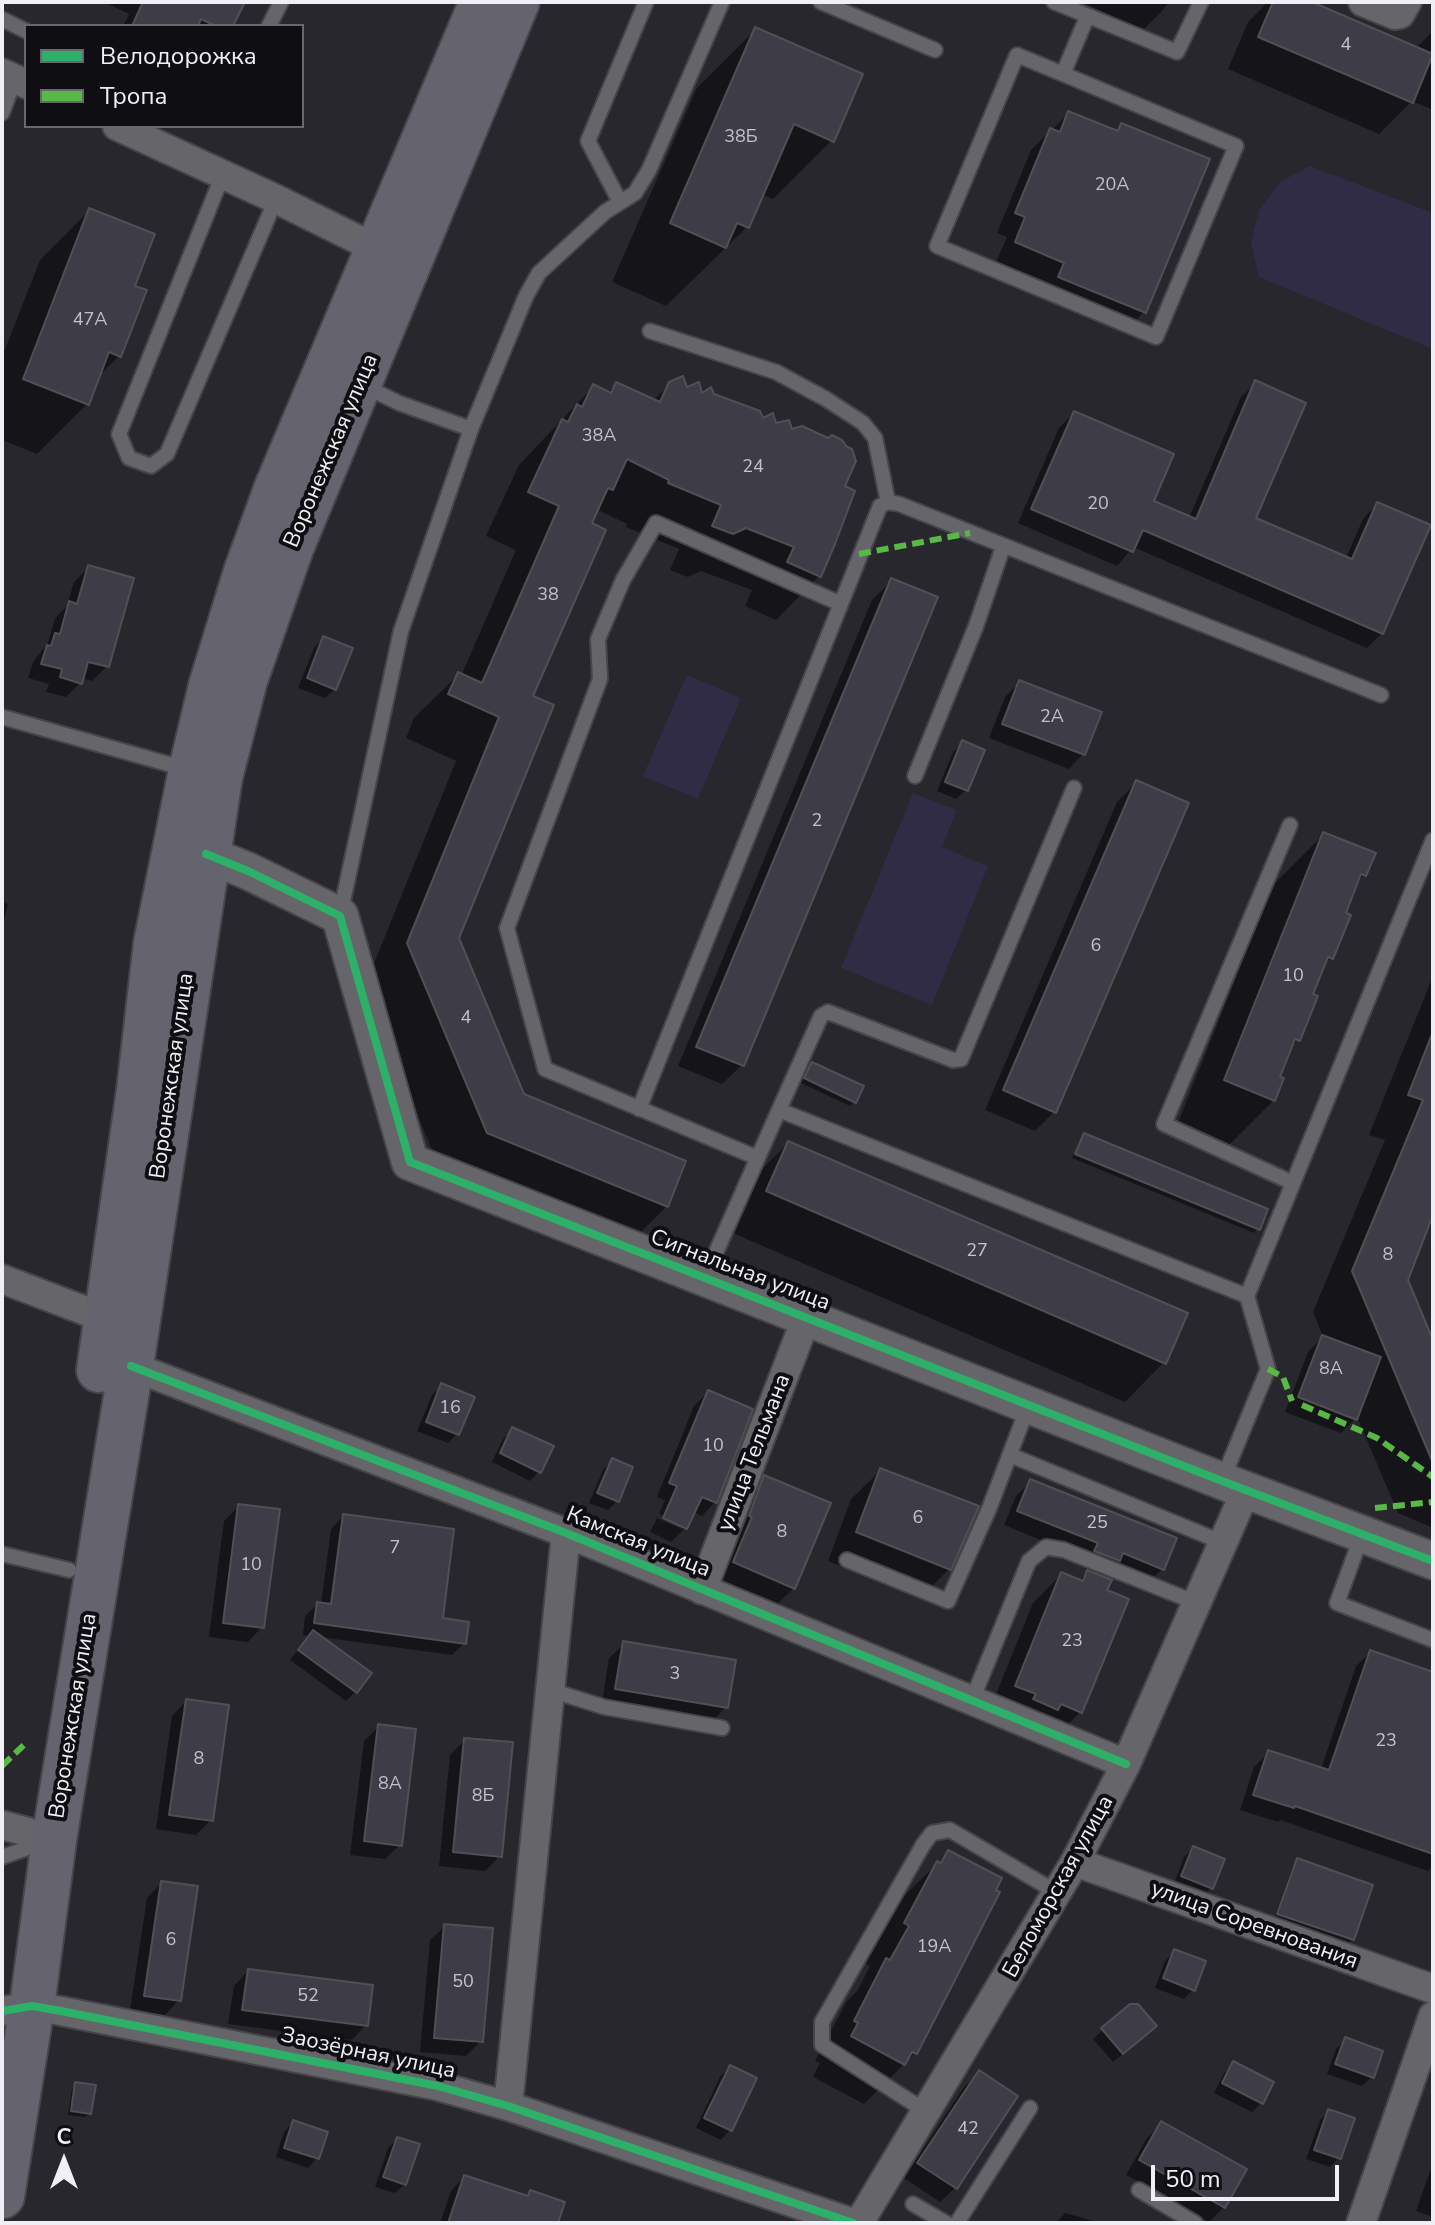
<!DOCTYPE html>
<meta charset="utf-8">
<style>
body{margin:0}
#map{position:relative;width:1435px;height:2225px;overflow:hidden;background:#28272d;font-family:"Nunito Sans",sans-serif}
canvas{display:block}
.frame{position:absolute;inset:0;border:4px solid #f0eff6;pointer-events:none}
.legend{position:absolute;left:24px;top:24px;width:280px;height:104px;box-sizing:border-box;background:#0f0e13;border:2px solid #69686e;margin:0;padding:10px 14px;list-style:none;font-size:24px;color:#f0eff6}
.legend li{display:flex;align-items:center;gap:16px;height:40px}
.legend b{width:40px;border:2px solid #69686e}
.north{position:absolute;left:24px;top:2121px;width:80px;height:80px;-webkit-text-stroke:6px #0f0e13;paint-order:stroke;rotate:0deg;font-size:22px;font-weight:700;line-height:32px;text-align:center;color:#f0eff6}
.north::after{content:'';display:block;margin:auto;width:28px;height:36px;background:#f0eff6;clip-path:polygon(50% 0,100% 100%,50% 72%,0 100%)}
.scale{position:absolute;left:1151px;top:2165px;width:188px;height:36px;box-sizing:border-box;border:4px solid #f0eff6;border-top:0;padding-left:10px;font-size:24px;line-height:28px;white-space:nowrap;color:#f0eff6;-webkit-text-stroke:6px #0f0e13;paint-order:stroke}
</style>
<div id="map">
<canvas width="1435" height="2225"></canvas>
<div class="frame"></div>
<ul class="legend">
<li><b style="height:10px;background:#2db169"></b>Велодорожка</li>
<li><b style="height:10px;background:#58b947"></b>Тропа</li>
</ul>
<div class="north">С</div>
<div class="scale">50 m</div>
</div>
<script>
const ctx = document.querySelector('canvas').getContext('2d');
ctx.lineJoin = 'round';
function fillPath(path, color) { ctx.fillStyle = color; ctx.fill(path, 'evenodd'); }
const toPath = rows => new Path2D(rows.map(r => 'M' + r).join(''));
function trace(path, color, width, dash) { ctx.strokeStyle = color; ctx.lineWidth = width; ctx.lineCap = dash ? 'butt' : 'round'; ctx.setLineDash(dash || []); ctx.stroke(path); }
function write(font, color, halo, rows, align = 'center') {
  ctx.font = font + ' "Nunito Sans",sans-serif'; ctx.lineWidth = 8; ctx.setLineDash([]); ctx.textBaseline = 'middle'; ctx.strokeStyle = halo; ctx.fillStyle = color; for (const [text, x, y, turn = 0] of rows) {
    ctx.save(); ctx.translate(x, y); ctx.rotate((+turn || 0) * Math.PI / 180); ctx.textAlign = isNaN(turn) ? turn : align; if (halo) ctx.strokeText(text, 0, 0); ctx.fillText(text, 0, 0); ctx.restore();
  }
}
fillPath(toPath([
 [1310,166,1433,213,1433,349,1259,277,1251,243,1259,210,1280,182],
 [687,675,741,698,698,799,643,776],
 [913,793,957,810,942,847,988,866,932,1005,841,968]
]), '#302c46');
fillPath(toPath([
 [104,2,243,2,231,26,123,26,129,14],
 [1081,2,1168,2,1163,10,1143,30],
 [1268,2,1307,2,1415,49,1433,31,1433,110,1412,101,1379,134,1228,69,1248,22],
 [756,29,832,140,773,199,761,194,747,227,666,306,612,282,697,88],
 [1069,113,1115,132,1122,125,1144,312,1125,331,1040,297,1046,282,996,262,1007,237,997,233,1031,150],
 [90,210,132,287,119,356,97,378,87,404,37,454,2,440,2,357,40,260],
 [1256,383,1254,519,1346,558,1363,519,1377,504,1382,633,1367,648,1133,547,1117,566,1018,523,1059,428,1074,413,1151,502,1189,518,1241,397],
 [616,384,653,401,670,384,701,396,712,396,762,421,791,432,842,487,819,576,776,620,745,606,752,590,701,571,688,577,670,570,679,549,626,527,627,524,596,509,531,697,457,938,523,1096,667,1206,623,1250,443,1176,364,988,456,761,406,738,414,718,458,675,461,676,516,550,486,536,519,465,593,387,607,393],
 [88,568,107,666,92,681,82,678,80,683,66,697,46,692,49,684,28,678,33,662,48,643,55,618,67,606,74,582],
 [892,580,742,1065,722,1084,678,1066,872,600],
 [323,638,335,689,325,698,298,688,314,648],
 [1020,682,1083,754,1069,769,989,738,1005,697],
 [963,743,966,790,956,799,937,791,953,752],
 [1137,782,1054,1112,1035,1131,985,1110,1117,802],
 [1323,835,1364,875,1355,884,1331,958,1322,967,1298,1040,1289,1048,1277,1078,1274,1100,1224,1150,1175,1130,1273,885],
 [2,902,8,904,2,927],
 [1433,976,1433,1210,1405,1280,1433,1345,1433,1528,1398,1513,1357,1417,1341,1433,1285,1412,1308,1352,1323,1337,1313,1312,1385,1140,1369,1135],
 [812,1064,861,1087,854,1102,850,1106,801,1083],
 [1084,1135,1258,1228,1254,1233,1072,1158],
 [788,1143,1164,1362,1125,1402,728,1231,748,1183],
 [442,1386,457,1434,448,1443,417,1431,432,1395],
 [708,1392,715,1502,702,1516,693,1512,685,1528,671,1542,650,1532,657,1518,682,1529,682,1525,659,1514,665,1500,657,1497,694,1406],
 [513,1429,539,1471,530,1481,492,1462,503,1439],
 [612,1461,617,1501,608,1510,589,1503,603,1470],
 [880,1471,949,1569,920,1598,828,1561,851,1499],
 [765,1478,794,1588,765,1616,706,1591,736,1506],
 [1030,1482,1163,1568,1148,1583,1110,1568,1101,1577,1080,1712,1052,1741,988,1714,1033,1603,1062,1574,1079,1581,1090,1570,1081,1566,1084,1558,1004,1525,1016,1496],
 [239,1506,262,1627,248,1642,209,1637,224,1521],
 [343,1516,464,1643,452,1655,320,1637,356,1691,346,1701,290,1660,309,1636,303,1635,305,1616,318,1604,321,1604,331,1529],
 [624,1644,726,1707,711,1722,602,1703,609,1658],
 [1371,1652,1433,1674,1433,1866,1428,1871,1280,1820,1278,1822,1240,1810,1254,1767,1268,1753,1321,1769,1356,1666],
 [186,1701,211,1820,196,1835,156,1829,172,1716],
 [379,1726,400,1845,385,1859,350,1855,364,1741],
 [465,1740,500,1856,485,1871,439,1866,450,1755],
 [1194,1848,1223,1860,1211,1888,1202,1898,1173,1886,1184,1857],
 [949,1852,915,2053,864,2104,813,2077,820,2063,815,2061,847,2001,858,1990,870,1966,866,1964,897,1903],
 [1297,1860,1352,1939,1348,1944,1274,1918,1293,1865],
 [161,1883,179,2000,165,2015,130,2010,147,1898],
 [445,1926,481,2041,466,2056,420,2052,430,1940],
 [1175,1951,1193,1989,1184,1999,1155,1988,1165,1961],
 [248,1971,366,2025,352,2040,228,2024,234,1986],
 [1103,2030,1145,2036,1113,2062,1093,2039],
 [1345,2040,1372,2077,1362,2086,1327,2074,1336,2049],
 [1233,2064,1261,2103,1252,2112,1214,2093,1224,2073],
 [730,2067,754,2079,730,2130,721,2140,696,2128,720,2077],
 [979,2073,955,2188,940,2202,904,2178,964,2087],
 [76,2085,90,2113,85,2117,68,2115,72,2089],
 [1329,2111,1339,2158,1330,2167,1306,2159,1320,2120],
 [293,2122,317,2158,308,2168,276,2157,284,2132],
 [1161,2124,1224,2207,1209,2222,1126,2175,1147,2138],
 [397,2139,405,2184,395,2193,375,2187,388,2148],
 [1433,2163,1433,2217,1416,2211],
 [464,2177,525,2198,530,2192,556,2223,440,2223,451,2191],
 [1065,2213,1097,2222,1097,2223,1056,2223]
]), '#0007');
const building = toPath([
 [143,2,245,2,233,26,216,26,201,19,198,26,132,26,143,2],
 [1273,2,1312,2,1433,54,1413,103,1258,37,1273,2],
 [755,27,863,74,834,142,794,124,749,228,737,223,726,248,670,223,755,27],
 [1068,111,1118,131,1121,123,1210,159,1146,313,1058,277,1064,263,1015,242,1025,217,1015,213,1050,128,1060,132,1068,111],
 [89,208,155,234,135,286,147,290,121,357,109,352,89,405,23,379,89,208],
 [683,376,687,387,699,382,702,393,711,387,714,394,760,411,763,418,773,413,776,423,789,420,792,429,802,426,828,438,832,435,842,440,846,446,852,449,856,461,845,486,855,491,835,544,821,577,787,562,794,547,746,528,733,534,712,526,721,505,668,483,669,480,627,459,613,490,608,488,592,523,606,530,533,696,554,705,459,938,524,1094,686,1161,668,1207,487,1133,407,943,499,717,448,694,458,672,482,683,559,506,528,492,562,419,568,422,577,404,582,407,593,384,611,393,616,382,660,402,669,382,683,376],
 [1255,380,1306,403,1256,518,1352,559,1377,502,1431,525,1383,634,1143,530,1133,552,1031,509,1074,411,1174,454,1154,501,1196,519,1255,380],
 [88,565,134,578,109,667,88,662,82,684,60,677,62,669,41,664,47,645,51,646,55,633,60,634,69,601,77,604,88,565],
 [891,578,938,597,744,1066,696,1047,891,578],
 [323,636,353,648,336,690,307,678,323,636],
 [1019,680,1102,712,1085,755,1002,724,1019,680],
 [962,740,985,750,968,791,945,782,962,740],
 [1136,780,1189,803,1056,1113,1003,1090,1136,780],
 [1323,832,1376,853,1366,876,1361,874,1346,913,1351,915,1333,959,1328,957,1313,994,1318,996,1300,1041,1295,1039,1280,1077,1284,1078,1275,1101,1224,1080,1323,832],
 [1432,1034,1433,1215,1408,1280,1433,1340,1433,1463,1352,1271,1423,1100,1408,1095,1432,1034],
 [812,1062,864,1086,856,1103,804,1078,812,1062],
 [1084,1133,1268,1209,1260,1230,1075,1154,1084,1133],
 [788,1141,1188,1313,1166,1364,766,1191,788,1141],
 [1322,1335,1381,1357,1357,1420,1298,1397,1322,1335],
 [441,1383,475,1397,459,1435,426,1422,441,1383],
 [708,1390,753,1409,717,1503,702,1497,687,1529,663,1518,677,1486,669,1483,708,1390],
 [512,1427,554,1446,541,1473,500,1453,512,1427],
 [612,1458,633,1467,619,1502,597,1493,612,1458],
 [880,1468,979,1506,951,1570,856,1532,880,1468],
 [764,1475,831,1503,795,1589,733,1562,752,1517,749,1516,764,1475],
 [1030,1479,1177,1538,1164,1570,1123,1553,1120,1561,1094,1551,1098,1543,1017,1511,1030,1479],
 [238,1504,280,1509,264,1628,223,1623,238,1504],
 [343,1514,454,1529,443,1618,469,1622,466,1644,314,1623,317,1602,331,1604,343,1514],
 [1087,1570,1112,1580,1107,1590,1129,1599,1082,1713,1061,1704,1058,1710,1033,1699,1036,1694,1015,1686,1061,1572,1083,1581,1087,1570],
 [313,1630,372,1673,357,1693,298,1650,313,1630],
 [623,1641,736,1660,728,1708,615,1689,623,1641],
 [1370,1650,1433,1672,1433,1854,1295,1806,1294,1808,1253,1795,1268,1750,1329,1770,1370,1650],
 [186,1699,229,1705,213,1821,169,1815,186,1699],
 [378,1724,416,1729,402,1846,364,1841,378,1724],
 [464,1738,513,1742,502,1857,453,1852,464,1738],
 [1193,1846,1225,1859,1213,1889,1181,1876,1193,1846],
 [948,1850,1002,1878,996,1890,1000,1892,917,2054,912,2052,905,2065,851,2036,858,2023,854,2021,886,1958,890,1960,909,1926,904,1923,937,1861,941,1863,948,1850],
 [1297,1858,1373,1885,1354,1940,1277,1914,1297,1858],
 [161,1881,198,1886,181,2001,144,1996,161,1881],
 [444,1924,493,1928,483,2042,434,2038,444,1924],
 [1174,1949,1206,1961,1195,1991,1163,1978,1174,1949],
 [248,1969,373,1985,368,2026,242,2010,248,1969],
 [1130,2004,1138,2004,1157,2026,1123,2054,1101,2028,1130,2004],
 [1345,2037,1383,2051,1374,2078,1335,2064,1345,2037],
 [1233,2061,1274,2082,1263,2104,1222,2083,1233,2061],
 [730,2065,757,2078,732,2131,704,2118,730,2065],
 [979,2070,1018,2096,957,2189,917,2163,979,2070],
 [75,2082,96,2085,91,2114,71,2111,75,2082],
 [1328,2109,1355,2118,1341,2159,1314,2150,1328,2109],
 [293,2120,328,2132,319,2159,284,2148,293,2120],
 [1161,2121,1247,2169,1225,2208,1139,2160,1161,2121],
 [397,2137,420,2144,406,2185,383,2177,397,2137],
 [464,2175,528,2196,530,2190,565,2202,558,2223,448,2223,464,2175]
]);
fillPath(building, '#3e3c47');
trace(building, '#4f4f54', 2);
const service = toPath([
 [821,2,935,50],
 [1054,2,1177,52,1201,2],
 [2,19,26,31],
 [269,26,281,2],
 [1063,74,1236,146,1156,337,937,246,1017,55,1063,74,1087,17],
 [2,113,15,79],
 [223,174,119,434,129,458,151,466,167,454,276,199],
 [620,202,588,141,646,2],
 [650,331,776,372,826,399,863,423,875,438,888,502],
 [471,429,526,296,539,273,605,212,635,193,649,170,722,2],
 [2,717,186,769],
 [915,776,976,626,1003,547],
 [1290,825,1164,1124,1293,1183],
 [340,915,401,631,471,429,399,403,364,386],
 [639,1109,880,506,888,502,899,504,1381,695],
 [779,1110,821,1016,828,1012,953,1060,961,1059,1074,788],
 [758,1158,545,1069,507,928,600,679,598,639,623,580,656,523,839,603],
 [705,1277,779,1110,1247,1296],
 [1010,1455,1224,1543],
 [1222,1481,1268,1369,1247,1296,1433,840],
 [1362,1535,1337,1603,1433,1640],
 [2,1554,69,1570],
 [847,1560,948,1601,989,1509,1029,1404],
 [550,1690,604,1707,722,1728],
 [972,1700,1029,1561,1046,1547,1064,1550,1197,1603],
 [2,1857,25,1849],
 [927,2112,822,2045,822,2022,923,1845,932,1833,950,1830,1058,1893],
 [1139,2190,1195,2223],
 [913,2204,946,2223],
 [957,2223,1030,2108]
]);
const minor = toPath([
 [1363,2,1395,15,1400,14,1407,2],
 [2,73,26,84],
 [117,126,276,199,377,249],
 [2,1279,107,1319],
 [131,1366,566,1533,1126,1764],
 [702,1590,807,1316],
 [2,1825,28,1832],
 [1075,1862,1433,1989],
 [2,2011,32,2006,61,2011,438,2086,508,2106,853,2223],
 [508,2106,566,1533],
 [859,2223,1075,1862,1126,1764,1246,1490],
 [1361,2223,1433,2016]
]);
const tertiary = toPath([
 [206,854,248,871,340,916,410,1162,1222,1481,1433,1561]
]);
const primary = toPath([
 [99,1370,139,1090,156,943,191,770,211,686,246,572,277,487,482,2],
 [2,2196,32,2006,54,1840,131,1366,220,777,245,680,291,548,517,2]
]);
trace(service, '#46454a', 18);
trace(minor, '#46454a', 32);
trace(tertiary, '#46454a', 40);
trace(primary, '#46454a', 48);
trace(service, '#66656a', 14);
trace(minor, '#66656a', 28);
trace(tertiary, '#66656a', 36);
trace(primary, '#65636e', 44);
trace(toPath([
 [859,554,970,533],
 [1268,1369,1283,1377,1292,1401],
 [1302,1405,1377,1438,1433,1477],
 [1375,1508,1433,1502],
 [2,1766,27,1742]
]), '#58b947', 6, [12, 6]);
trace(toPath([
 [206,854,248,871,340,916,410,1162,1222,1481,1433,1561],
 [131,1366,566,1533,1126,1764],
 [2,2011,32,2006,61,2011,438,2086,508,2106,853,2223]
]), '#2db169', 8);
write('18px', '#c4c2ca', null, [
 ["4",1346,46],
 ["38Б",741,138],
 ["20А",1112,186],
 ["47А",90,321],
 ["38А",599,437],
 ["24",753,468],
 ["20",1098,505],
 ["38",548,596],
 ["2А",1052,718],
 ["2",817,822],
 ["6",1096,947],
 ["10",1293,977],
 ["4",466,1019],
 ["27",977,1252],
 ["8",1388,1256],
 ["8А",1331,1370],
 ["16",450,1409],
 ["10",713,1447],
 ["6",918,1519],
 ["25",1097,1524],
 ["8",782,1533],
 ["7",395,1549],
 ["10",251,1566],
 ["23",1072,1642],
 ["3",675,1675],
 ["23",1386,1742],
 ["8",199,1760],
 ["8А",390,1785],
 ["8Б",483,1797],
 ["6",171,1941],
 ["19А",934,1948],
 ["50",463,1983],
 ["52",308,1997],
 ["42",968,2130]
]);
write('22px', '#f0eff6', '#0f0e13', [
 ["Воронежская улица",332,451,-67],
 ["Воронежская улица",173,1076,-82],
 ["Сигнальная улица",740,1271,21],
 ["улица Тельмана",755,1453,-69],
 ["Камская улица",638,1543,22],
 ["Воронежская улица",74,1716,-81],
 ["Беломорская улица",1059,1887,-61],
 ["улица Соревнования",1254,1926,20],
 ["Заозёрная улица",368,2054,12]
]);
</script>
